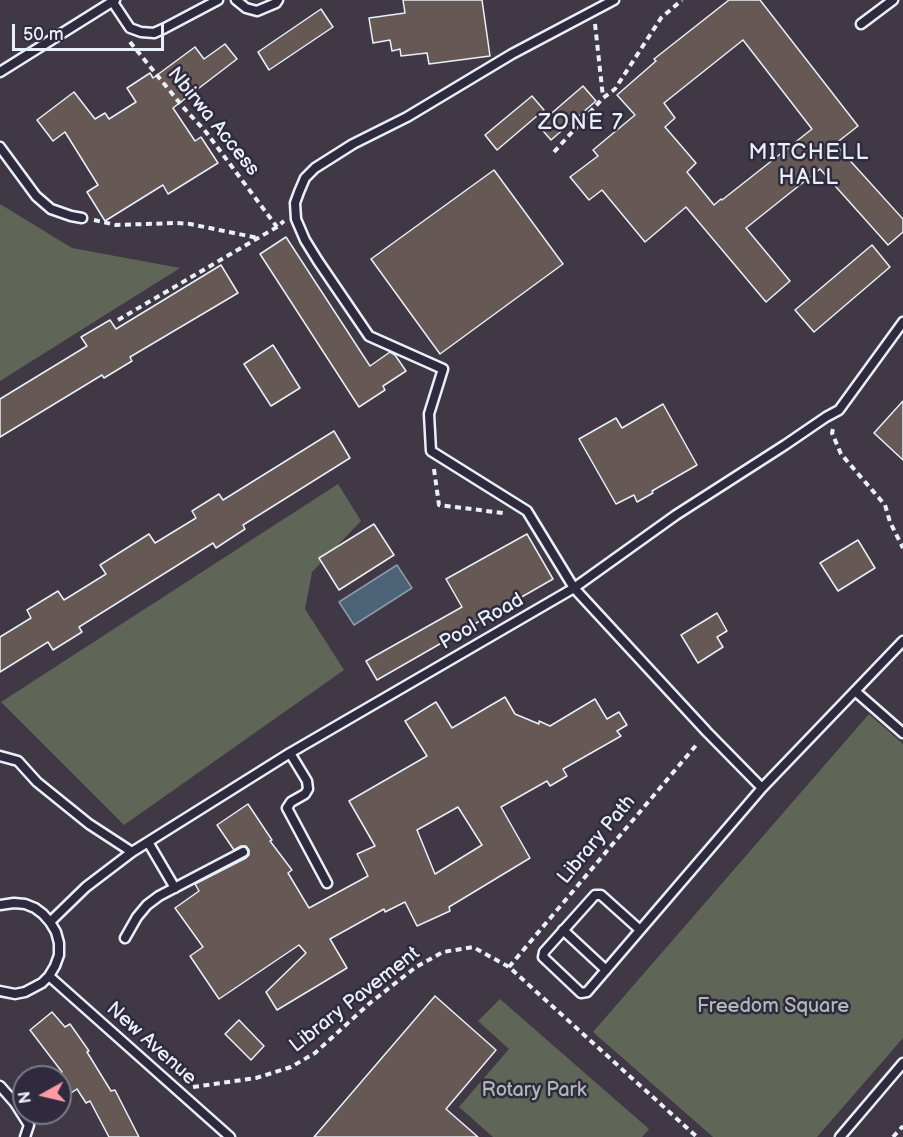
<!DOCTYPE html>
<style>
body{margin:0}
#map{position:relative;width:903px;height:1137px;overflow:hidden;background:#2f2a3d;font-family:"Balsamiq Sans",sans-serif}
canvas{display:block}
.north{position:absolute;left:12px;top:1065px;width:60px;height:60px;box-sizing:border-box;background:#2f2a3d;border:2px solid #797a88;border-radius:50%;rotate:262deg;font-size:16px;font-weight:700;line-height:24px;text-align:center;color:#e8f1f8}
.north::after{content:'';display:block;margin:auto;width:21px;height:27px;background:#ff9aa2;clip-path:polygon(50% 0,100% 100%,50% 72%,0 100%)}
.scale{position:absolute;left:12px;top:24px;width:152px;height:27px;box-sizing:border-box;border:3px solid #e8f1f8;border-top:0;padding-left:8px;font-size:18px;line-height:21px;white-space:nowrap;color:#e8f1f8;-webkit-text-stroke:4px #2f2a3d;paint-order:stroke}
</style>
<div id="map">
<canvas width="903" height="1137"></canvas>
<div class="north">N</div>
<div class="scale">50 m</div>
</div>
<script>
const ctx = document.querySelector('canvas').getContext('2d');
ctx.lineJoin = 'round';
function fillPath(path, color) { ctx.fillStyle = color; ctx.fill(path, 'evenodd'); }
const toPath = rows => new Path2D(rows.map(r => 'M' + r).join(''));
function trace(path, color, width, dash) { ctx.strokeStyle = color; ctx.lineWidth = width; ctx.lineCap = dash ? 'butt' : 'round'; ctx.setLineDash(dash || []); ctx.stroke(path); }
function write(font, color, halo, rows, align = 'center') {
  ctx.font = font + ' "Balsamiq Sans",sans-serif'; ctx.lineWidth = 5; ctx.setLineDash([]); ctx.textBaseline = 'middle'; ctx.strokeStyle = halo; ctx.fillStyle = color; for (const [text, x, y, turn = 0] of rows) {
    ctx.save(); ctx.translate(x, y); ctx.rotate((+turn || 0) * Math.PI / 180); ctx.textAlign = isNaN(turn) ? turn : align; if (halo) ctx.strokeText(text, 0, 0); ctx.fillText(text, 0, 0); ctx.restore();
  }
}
fillPath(toPath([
 [0,0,903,0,903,1137,0,1137],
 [24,1077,60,1077,60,1113,24,1113]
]), '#403844');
fillPath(toPath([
 [0,204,72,248,180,268,0,381],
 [338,484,361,521,312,572,305,609,344,670,124,825,1,702],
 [869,714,903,744,903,1038,817,1137,713,1137,593,1032],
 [500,999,649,1129,642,1137,493,1137,459,1107,509,1049,478,1021]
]), '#5f6658');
const water = toPath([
 [397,565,412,588,354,625,339,602,397,565]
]);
fillPath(water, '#4c6377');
trace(water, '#8a9cab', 1.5);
const building = toPath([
 [403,0,482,0,490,56,429,64,427,53,401,56,400,49,392,51,390,40,373,43,369,18,405,13,403,0],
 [729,0,760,0,858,126,835,144,903,219,903,232,888,245,820,169,746,228,790,281,766,302,686,207,645,242,602,190,589,200,570,177,598,156,593,150,635,115,617,95,656,61,654,59,729,0],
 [743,40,812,129,722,200,721,199,714,205,687,172,696,163,665,127,675,118,664,103,743,40],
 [321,9,333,27,269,70,258,52,321,9],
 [225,44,237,59,173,108,195,141,201,137,218,163,168,194,163,185,105,221,87,192,98,185,65,132,53,141,37,120,74,92,95,119,105,113,109,119,136,102,127,88,150,73,153,78,195,47,204,59,225,44],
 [583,86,596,101,551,140,538,125,583,86],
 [532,96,544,110,497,150,485,135,532,96],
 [494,170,563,264,440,354,371,259,494,170],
 [286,237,370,366,390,352,395,355,406,371,383,386,385,390,359,407,260,254,286,237],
 [872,245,890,267,814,332,795,310,872,245],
 [221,265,238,293,130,357,132,361,104,378,102,375,0,437,0,399,87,346,81,337,110,320,116,329,221,265],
 [273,345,300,388,271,406,244,364,273,345],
 [903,401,903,460,874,433,903,401],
 [663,404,697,465,652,491,653,493,637,502,634,495,616,504,579,439,616,418,622,428,663,404],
 [334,431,350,458,243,525,245,529,216,548,213,543,79,627,82,632,53,650,48,642,0,672,0,637,31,618,27,610,58,591,64,600,106,574,100,565,149,534,155,543,196,518,192,511,219,494,223,500,334,431],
 [374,524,394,555,339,590,319,558,374,524],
 [527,534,553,579,377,680,366,661,462,607,446,579,527,534],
 [858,540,875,568,838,591,820,563,858,540],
 [717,613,727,631,717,637,723,647,698,663,681,635,717,613],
 [505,697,515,714,539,724,539,721,550,726,595,699,607,719,619,712,627,725,617,731,621,736,563,769,567,776,550,786,547,781,501,807,530,858,449,907,450,911,417,926,405,902,385,912,384,909,330,939,347,968,277,1010,266,992,306,953,299,945,219,999,190,956,203,947,175,908,199,891,195,884,246,858,249,855,249,850,246,846,241,846,234,850,217,825,248,804,272,840,270,841,292,870,288,873,309,908,368,876,357,854,375,846,349,801,427,756,405,721,436,702,452,728,505,697],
 [458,807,482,845,435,874,417,830,458,807],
 [435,996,496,1050,446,1109,478,1137,314,1137,435,996],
 [52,1012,65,1027,70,1024,89,1051,87,1052,111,1091,115,1090,139,1137,109,1137,90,1101,86,1103,77,1089,68,1095,60,1083,60,1077,56,1076,62,1072,30,1030,52,1012],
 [239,1020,264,1046,251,1060,225,1034,239,1020]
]);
fillPath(building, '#665955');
trace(building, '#e8f1f8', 1.5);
const lane = toPath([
 [236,0,246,8,257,11,276,3,278,0],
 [614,0,512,54,407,117,353,144,315,168,305,178,299,192,295,203,296,219,305,240,318,261,369,336,443,369,429,414,431,451,527,511,574,588,707,732,762,788],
 [112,1,130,28,141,32,154,33,165,28,218,0],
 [861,24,893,0],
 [0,72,115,0],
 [0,147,36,196,51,209,71,216,82,218],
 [855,691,903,733],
 [290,753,307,781,308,789,305,794,291,802,287,808,327,883],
 [0,756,18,761,37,782,89,824,132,852],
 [148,842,175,888],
 [0,905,14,903,25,904,35,908,43,914,50,922,56,932,59,943,59,955,55,966,49,976,42,983,25,992,15,994,0,991],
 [50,922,86,887,132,852,290,753,574,588,676,515,785,445,826,417,839,410,903,322],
 [563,930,606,970],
 [640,930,601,895,595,895,544,952,543,957,581,993,587,992,762,788,903,641],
 [125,938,137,917,147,905,159,896,243,852],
 [49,976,230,1137],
 [0,1086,15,1103,29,1125,25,1137],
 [840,1137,903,1063]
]);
trace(lane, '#e8f1f8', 13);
trace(toPath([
 [595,24,603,97],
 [130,42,183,107,206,132,277,227],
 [554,152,603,98,615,89,661,18,682,0],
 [94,220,116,225,176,223,190,224,258,238],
 [118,320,258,238,277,227,284,221],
 [833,429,832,433,841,454,885,505,890,522,903,548],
 [434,469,439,505,503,513],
 [509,967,698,743],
 [193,1087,256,1078,291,1067,315,1053,370,1003,416,967,443,952,473,947,509,967,697,1137],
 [893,1137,903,1126]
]), '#e8f1f8', 4, [6, 4.5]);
trace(lane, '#2f2a3d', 8);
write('20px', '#e8f1f8', '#2f2a3d', [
 ["Nbirwa Access",213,122,51],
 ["Pool Road",482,622,-30],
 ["Library Path",597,840,-50],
 ["Library Pavement",355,1000,-38],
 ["New Avenue",151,1044,42]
]);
write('20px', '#b1b9b8', '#2f2a3d', [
 ["Freedom Square",773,1007],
 ["Rotary Park",534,1091]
]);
ctx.letterSpacing = '1.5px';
write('22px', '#e8f1f8', '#2f2a3d', [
 ["ZONE 7",581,123],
 ["MITCHELL",809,153],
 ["HALL",809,178]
]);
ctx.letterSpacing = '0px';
</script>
